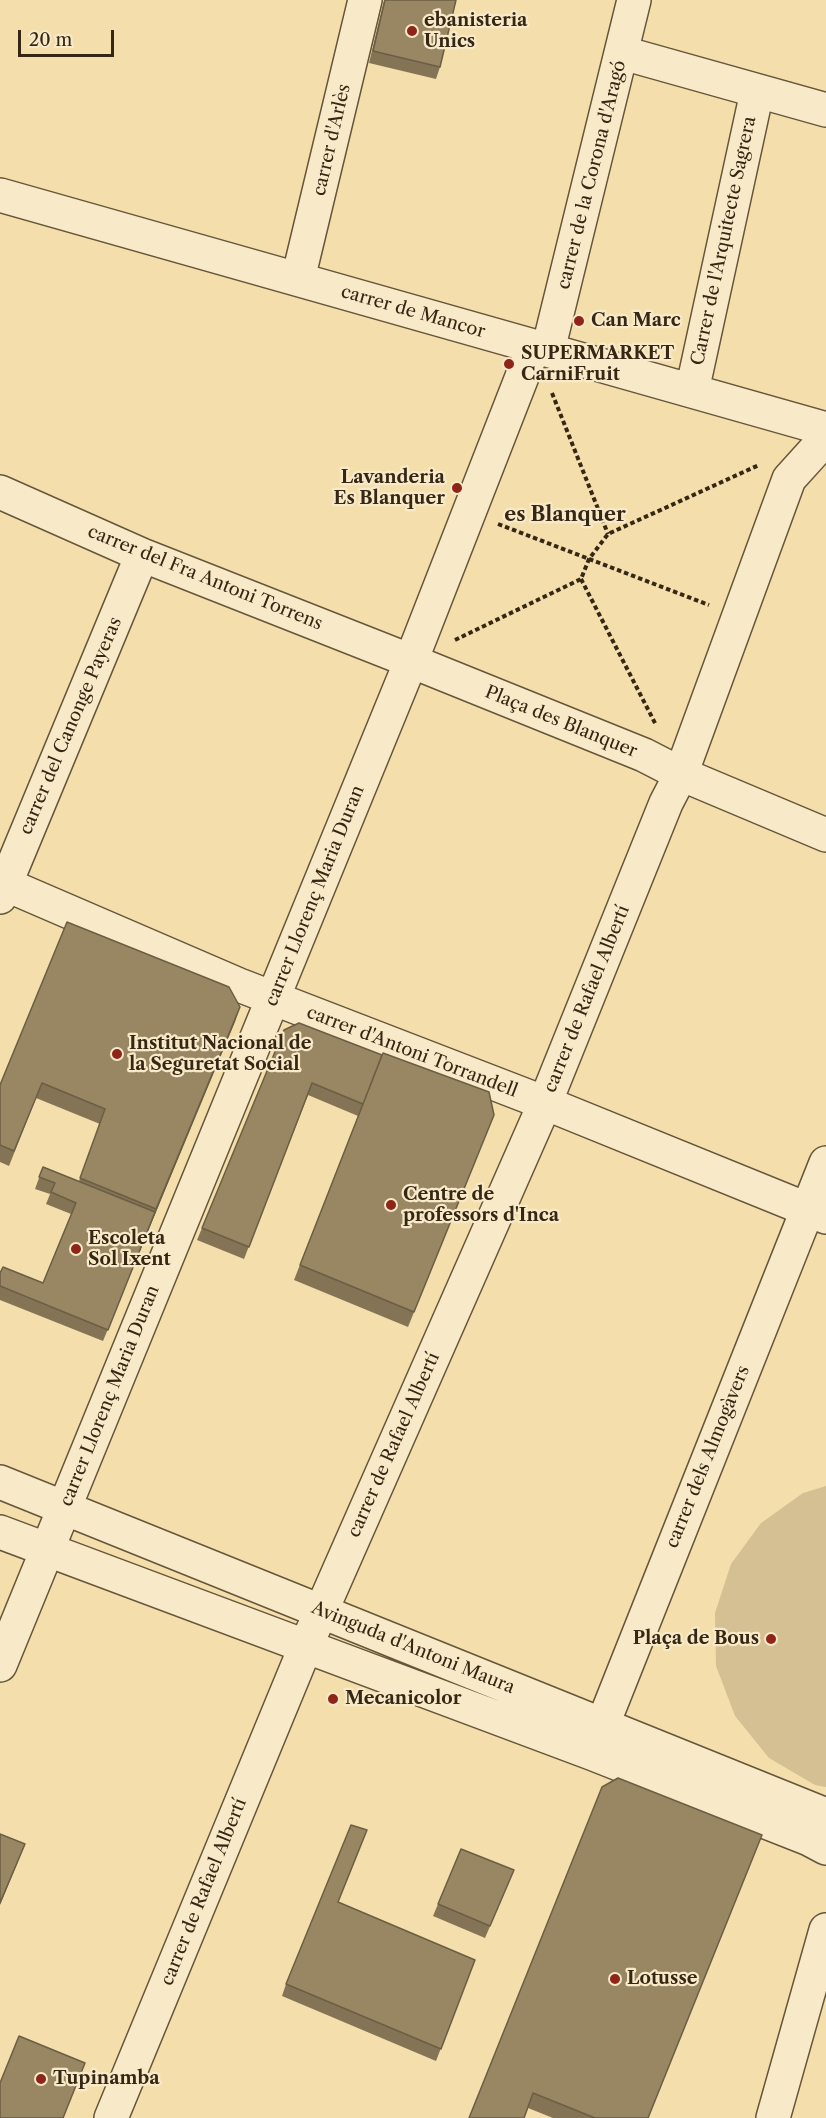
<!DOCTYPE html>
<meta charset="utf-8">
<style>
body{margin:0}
#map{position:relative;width:826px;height:2118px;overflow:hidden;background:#f4dfac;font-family:"Libre Caslon Text",serif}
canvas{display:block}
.scale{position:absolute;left:18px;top:30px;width:96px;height:27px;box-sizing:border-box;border:3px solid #362714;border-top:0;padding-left:8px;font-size:18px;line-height:21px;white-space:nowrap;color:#362714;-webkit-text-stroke:4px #f8eac9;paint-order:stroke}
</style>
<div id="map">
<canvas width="826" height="2118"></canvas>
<div class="scale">20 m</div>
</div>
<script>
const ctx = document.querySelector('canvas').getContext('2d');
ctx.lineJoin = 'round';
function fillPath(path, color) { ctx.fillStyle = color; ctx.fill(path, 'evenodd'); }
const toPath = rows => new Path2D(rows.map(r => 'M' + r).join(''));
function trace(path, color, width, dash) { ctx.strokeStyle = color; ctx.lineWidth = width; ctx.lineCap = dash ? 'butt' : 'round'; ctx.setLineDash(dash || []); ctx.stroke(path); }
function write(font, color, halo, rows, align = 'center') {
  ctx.font = font + ' "Libre Caslon Text",serif'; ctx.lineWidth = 4.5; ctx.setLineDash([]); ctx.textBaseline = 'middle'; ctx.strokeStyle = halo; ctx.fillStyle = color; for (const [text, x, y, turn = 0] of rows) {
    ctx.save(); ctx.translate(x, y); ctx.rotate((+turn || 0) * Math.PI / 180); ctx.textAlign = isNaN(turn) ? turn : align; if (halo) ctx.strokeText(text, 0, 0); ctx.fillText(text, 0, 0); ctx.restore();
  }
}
fillPath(toPath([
 [826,1486,826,1787,815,1785,769,1758,735,1716,716,1666,715,1613,731,1564,761,1523,803,1493]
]), '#d4c092');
const minor = toPath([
 [623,53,826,110],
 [0,195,826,429],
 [298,279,365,0],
 [534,346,411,661,644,755,681,774,789,479,826,438],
 [548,350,634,0],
 [692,391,757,92],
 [0,492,142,555,411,661,0,1665],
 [0,882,239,985,545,1103,826,1217],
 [0,897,142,555],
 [0,1482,826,1815],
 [0,1532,591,1753,809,1839,826,1848],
 [595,1744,826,1163],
 [111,2118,305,1648,545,1103,666,803,681,774,826,835],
 [773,2118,826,1930]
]);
trace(minor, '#66553a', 36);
trace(toPath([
 [552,393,608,534],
 [498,524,709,605],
 [581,579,656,725],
 [455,640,581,579,589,559,608,534,759,465]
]), '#362714', 4, [4.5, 3]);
trace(minor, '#f8eac9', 33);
fillPath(toPath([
 [384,0,456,0,440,67,436,79,369,63],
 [240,1007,103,1341,0,1300,0,1273,43,1283,71,1214,46,1204,50,1194,35,1189,43,1167,79,1181,100,1124,36,1098,9,1166,0,1162,0,1085],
 [299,1023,488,1130,408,1327,294,1280,358,1116,308,1095,244,1259,197,1240,202,1228],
 [367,1830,338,1902,475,1960,436,2061,282,1996,286,1984],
 [756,1850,648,2118,553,2118,528,2108,524,2118,469,2118],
 [509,1882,485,1938,433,1916,438,1904]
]), '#847455');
fillPath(toPath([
 [240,1007,235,1022,151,1224,103,1341,156,1209],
 [25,1844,19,1859,0,1905,0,1903]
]), '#6b5e45');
const building = toPath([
 [385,0,456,0,440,67,373,51,385,0],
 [67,922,229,987,240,1007,156,1209,80,1178,105,1109,42,1083,14,1151,0,1145,0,1085,67,922],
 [299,1023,382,1055,363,1104,312,1083,249,1247,202,1228,284,1030,299,1023],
 [383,1053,489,1092,494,1115,414,1312,300,1265,383,1053],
 [43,1167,155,1212,108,1330,0,1286,0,1273,3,1267,43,1283,76,1203,51,1192,55,1183,39,1177,43,1167],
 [618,1778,762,1835,648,2118,595,2118,533,2093,524,2118,469,2118,602,1787,618,1778],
 [351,1825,367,1830,338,1902,475,1960,441,2049,286,1984,351,1825],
 [0,1834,25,1844,0,1903,0,1834],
 [461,1849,514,1870,490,1926,438,1904,461,1849],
 [19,2036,85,2063,63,2118,0,2118,0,2083,19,2036]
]);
fillPath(building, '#998763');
trace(building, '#6b5e45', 1.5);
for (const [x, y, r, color] of [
 [412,31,6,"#8f2418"],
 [579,321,6,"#8f2418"],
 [509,364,6,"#8f2418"],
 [457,488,6,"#8f2418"],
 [117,1054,6,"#8f2418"],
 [391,1205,6,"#8f2418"],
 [76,1249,6,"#8f2418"],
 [771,1639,6,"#8f2418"],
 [333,1699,6,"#8f2418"],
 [615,1979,6,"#8f2418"],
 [41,2079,6,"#8f2418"]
]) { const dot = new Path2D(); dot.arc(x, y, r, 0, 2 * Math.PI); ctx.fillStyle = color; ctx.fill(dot); trace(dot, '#f8eac9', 2); }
write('bold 18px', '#362714', '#f8eac9', [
 ["ebanisteria",424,21],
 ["Unics",424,42],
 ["Can Marc",591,321],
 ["SUPERMARKET",521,354],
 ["CarniFruit",521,375],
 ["Lavanderia",445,478,"right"],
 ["Es Blanquer",445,499,"right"],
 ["Institut Nacional de",129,1044],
 ["la Seguretat Social",129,1065],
 ["Centre de",403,1195],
 ["professors d'Inca",403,1216],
 ["Escoleta",88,1239],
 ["Sol Ixent",88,1260],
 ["Plaça de Bous",759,1639,"right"],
 ["Mecanicolor",345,1699],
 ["Lotusse",627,1979],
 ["Tupinamba",53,2079]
], 'left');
write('18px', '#362714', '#f8eac9', [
 ["carrer d'Arlès",332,140,-77],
 ["carrer de la Corona d'Aragó",592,175,-76],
 ["Carrer de l'Arquitecte Sagrera",724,241,-78],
 ["carrer de Mancor",413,312,16],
 ["carrer del Fra Antoni Torrens",205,578,22],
 ["Plaça des Blanquer",561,722,22],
 ["carrer del Canonge Payeras",71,726,-67],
 ["carrer Llorenç Maria Duran",315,896,-68],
 ["carrer de Rafael Albertí",587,999,-68],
 ["carrer d'Antoni Torrandell",412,1052,21],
 ["carrer Llorenç Maria Duran",110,1396,-68],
 ["carrer de Rafael Albertí",394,1445,-66],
 ["carrer dels Almogàvers",708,1457,-68],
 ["Avinguda d'Antoni Maura",413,1648,22],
 ["carrer de Rafael Albertí",204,1892,-68]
]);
write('bold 20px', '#362714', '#f8eac9', [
 ["es Blanquer",565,515]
]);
</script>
